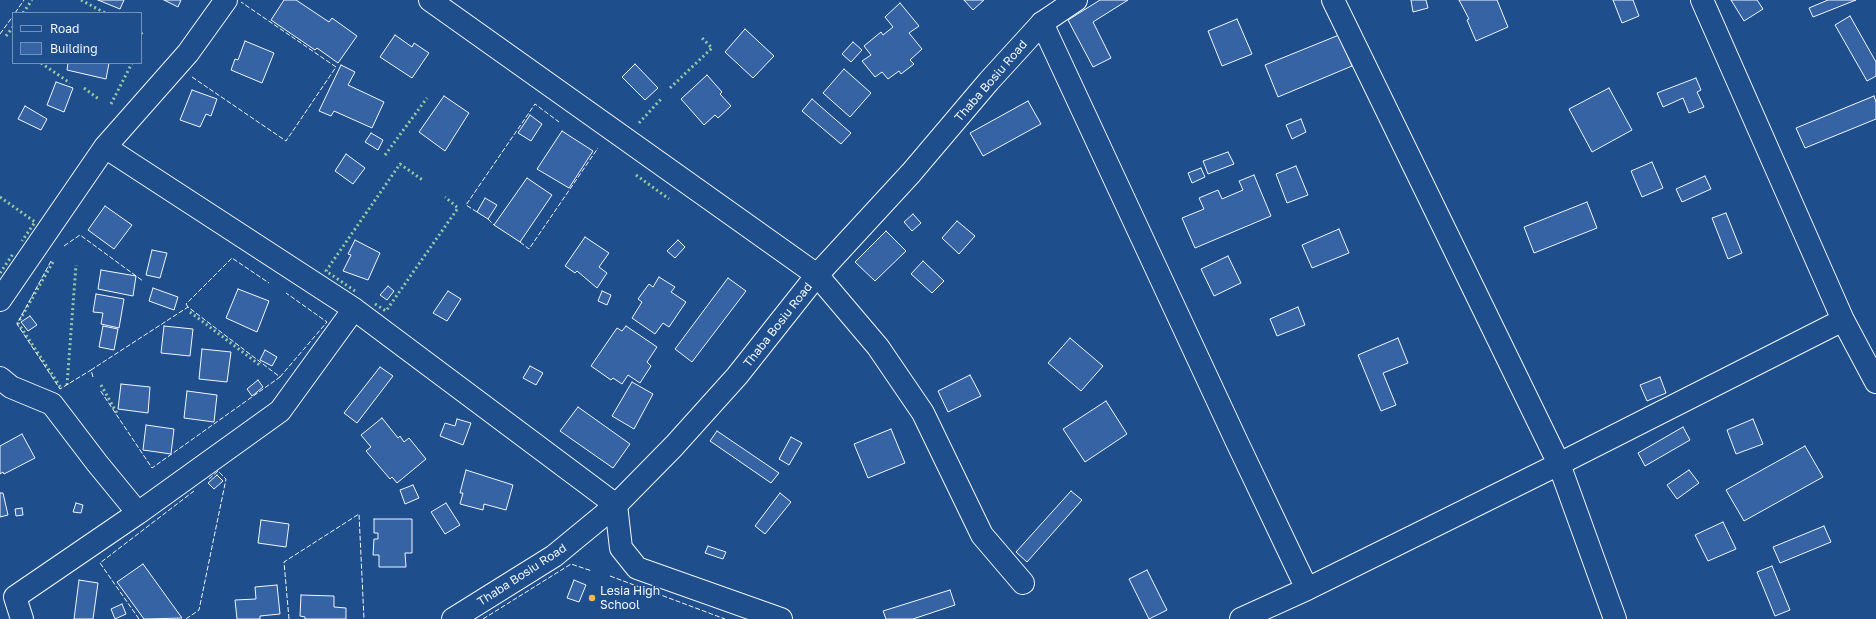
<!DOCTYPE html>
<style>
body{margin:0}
#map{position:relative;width:1876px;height:619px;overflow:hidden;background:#1f4e8c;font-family:"Golos Text",sans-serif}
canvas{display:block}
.legend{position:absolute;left:12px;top:12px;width:130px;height:52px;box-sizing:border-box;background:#1f4e8c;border:1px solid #7391ba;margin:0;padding:5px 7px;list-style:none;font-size:12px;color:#f2f6ff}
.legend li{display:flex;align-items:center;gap:8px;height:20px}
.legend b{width:20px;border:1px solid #7391ba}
</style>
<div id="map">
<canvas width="1876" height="619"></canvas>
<ul class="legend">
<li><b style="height:5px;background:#1f4e8c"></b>Road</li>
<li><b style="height:11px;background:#3563a3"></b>Building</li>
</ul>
</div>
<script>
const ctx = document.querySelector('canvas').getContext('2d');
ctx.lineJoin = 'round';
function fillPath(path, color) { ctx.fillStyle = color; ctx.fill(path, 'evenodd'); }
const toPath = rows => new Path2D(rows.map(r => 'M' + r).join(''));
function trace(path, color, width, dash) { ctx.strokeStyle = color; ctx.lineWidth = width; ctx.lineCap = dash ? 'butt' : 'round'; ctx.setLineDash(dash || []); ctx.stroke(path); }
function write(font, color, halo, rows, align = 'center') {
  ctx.font = font + ' "Golos Text",sans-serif'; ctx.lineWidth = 3; ctx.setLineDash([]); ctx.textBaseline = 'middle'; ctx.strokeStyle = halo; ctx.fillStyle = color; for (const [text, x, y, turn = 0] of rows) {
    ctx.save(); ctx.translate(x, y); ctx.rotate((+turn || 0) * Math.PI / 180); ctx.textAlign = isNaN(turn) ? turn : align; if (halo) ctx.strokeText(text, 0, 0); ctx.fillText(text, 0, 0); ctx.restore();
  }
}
const building = toPath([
 [98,0,124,0,120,9,98,0],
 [164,0,181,0,178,7,164,0],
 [284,0,296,0,329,22,332,18,357,36,338,63,317,48,315,50,271,20,284,0],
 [964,0,984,0,973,10,964,0],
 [1100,0,1128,0,1093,22,1111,58,1093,67,1068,20,1100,0],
 [1411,0,1426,0,1428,8,1413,12,1411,0],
 [1459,0,1497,0,1508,27,1476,41,1467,20,1469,19,1459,0],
 [1613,0,1633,0,1639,16,1622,23,1613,0],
 [1731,0,1757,0,1763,9,1744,21,1731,0],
 [1828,0,1856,0,1813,17,1809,8,1828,0],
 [900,3,919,26,909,33,922,49,910,60,914,64,901,74,899,71,888,79,882,72,875,77,862,61,871,55,864,46,881,32,883,35,893,27,885,17,900,3],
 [1850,16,1876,62,1876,76,1867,81,1835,25,1850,16],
 [1237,19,1252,54,1222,66,1208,31,1237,19],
 [745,29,774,56,753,78,725,52,745,29],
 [395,35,412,47,414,43,429,53,412,78,380,57,395,35],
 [1339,35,1352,66,1278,97,1265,65,1339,35],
 [245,41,274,53,262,83,231,70,235,59,238,60,245,41],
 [853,42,862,50,851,62,842,54,853,42],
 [68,63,109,63,106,79,67,70,68,63],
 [635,64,658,88,645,100,622,77,635,64],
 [341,65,355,72,348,85,384,102,372,128,334,111,331,116,319,111,341,65],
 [844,69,871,93,850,117,823,93,844,69],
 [707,75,722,92,720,94,731,106,718,118,715,115,704,125,681,99,707,75],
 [1696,78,1701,90,1697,92,1704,107,1689,113,1683,98,1663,107,1657,93,1696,78],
 [56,82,73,88,64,112,47,105,56,82],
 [1609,88,1632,130,1592,152,1569,109,1609,88],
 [192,90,217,99,211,116,206,114,200,127,180,120,192,90],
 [444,96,469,113,445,151,419,132,444,96],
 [1874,96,1876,102,1876,119,1805,148,1796,128,1874,96],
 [812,99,851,133,841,144,802,111,812,99],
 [1028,101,1041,124,983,156,970,133,1028,101],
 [25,106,47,119,41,130,18,119,25,106],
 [530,115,542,124,531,141,518,133,530,115],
 [1301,119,1306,132,1292,139,1286,125,1301,119],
 [562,131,593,151,569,188,537,169,562,131],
 [371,133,383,140,378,150,365,142,371,133],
 [1228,152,1234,164,1208,174,1203,161,1228,152],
 [346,154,365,168,353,184,335,171,346,154],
 [1652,162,1663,188,1642,197,1631,171,1652,162],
 [1296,166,1308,195,1287,203,1276,174,1296,166],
 [1201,168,1205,177,1192,183,1188,173,1201,168],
 [1254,175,1271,216,1195,248,1182,218,1204,209,1199,198,1218,190,1222,199,1243,190,1239,181,1254,175],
 [1705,176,1711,189,1682,202,1676,189,1705,176],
 [527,178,552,195,520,242,494,225,527,178],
 [485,198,497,205,488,219,477,212,485,198],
 [1587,202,1597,228,1534,253,1524,227,1587,202],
 [105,206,132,225,114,249,88,230,105,206],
 [1726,213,1742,253,1728,259,1712,218,1726,213],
 [913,214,921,223,912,231,904,222,913,214],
 [957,221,975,236,959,254,942,238,957,221],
 [1339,229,1349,253,1312,268,1302,245,1339,229],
 [886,231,906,251,875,281,855,262,886,231],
 [585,237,609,253,599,267,607,273,597,288,577,271,575,273,565,266,585,237],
 [355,240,380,253,368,280,343,271,351,255,348,254,355,240],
 [678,240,685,247,675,258,667,251,678,240],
 [152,250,167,253,160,278,146,275,152,250],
 [1228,256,1241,283,1214,296,1201,269,1228,256],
 [923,261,944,281,932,293,911,274,923,261],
 [101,270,136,276,133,296,98,289,101,270],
 [659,277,675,287,671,292,686,302,669,327,663,323,655,334,632,318,642,302,638,299,649,284,653,287,659,277],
 [728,278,746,291,692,362,675,349,728,278],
 [388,286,394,291,387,300,380,295,388,286],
 [153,288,178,297,174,310,149,301,153,288],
 [238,289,269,301,257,332,226,318,238,289],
 [448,291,461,299,447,321,433,313,448,291],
 [602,291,611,295,607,305,598,301,602,291],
 [96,294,124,299,119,328,101,324,103,313,93,312,96,294],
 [1298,307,1305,325,1277,336,1270,319,1298,307],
 [30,316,37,325,28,331,21,322,30,316],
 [103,326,118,329,114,350,99,347,103,326],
 [164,326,193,329,190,356,161,353,164,326],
 [626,326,657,347,647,362,651,366,640,383,628,375,622,384,613,378,611,380,591,366,617,328,622,331,626,326],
 [1070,338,1103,366,1081,391,1048,363,1070,338],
 [1398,338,1408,363,1383,373,1396,405,1381,411,1358,355,1398,338],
 [202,349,231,352,227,382,199,379,202,349],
 [265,350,277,357,272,366,260,360,265,350],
 [530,366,543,373,536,385,523,378,530,366],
 [380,367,393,376,357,423,344,413,380,367],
 [970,375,981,396,948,412,938,391,970,375],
 [1660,377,1666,393,1647,401,1640,385,1660,377],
 [258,380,263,387,252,396,247,389,258,380],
 [632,382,653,394,634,429,612,416,632,382],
 [121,384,150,387,148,413,118,409,121,384],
 [187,391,217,395,214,422,184,418,187,391],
 [1106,401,1127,434,1085,462,1063,429,1106,401],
 [578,407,630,444,613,468,560,431,578,407],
 [382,418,398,438,400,436,404,442,409,438,426,459,397,483,392,477,390,479,366,451,371,447,361,435,382,418],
 [457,419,471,423,463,445,440,436,445,423,455,426,457,419],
 [1753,419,1763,444,1736,454,1727,430,1753,419],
 [146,425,174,429,171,454,143,450,146,425],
 [1683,427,1690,440,1645,466,1638,453,1683,427],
 [891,429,905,463,868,478,854,444,891,429],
 [717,431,779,473,771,483,710,441,717,431],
 [22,434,35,458,4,474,3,472,0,474,0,446,22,434],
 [791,437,802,443,789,465,779,459,791,437],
 [1805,446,1823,477,1744,521,1726,490,1805,446],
 [466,470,513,485,506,510,484,504,483,510,460,504,463,493,460,493,466,470],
 [1689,470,1699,483,1677,499,1667,485,1689,470],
 [217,475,223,481,214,489,208,483,217,475],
 [413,485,419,498,405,504,400,490,413,485],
 [1071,491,1082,500,1027,562,1016,552,1071,491],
 [0,493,3,493,8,515,0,517,0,493],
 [780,493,791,502,765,534,755,526,780,493],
 [76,503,83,505,81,513,73,512,76,503],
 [446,503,460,525,445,534,431,512,446,503],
 [22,508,23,515,16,516,15,509,22,508],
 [374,519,412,519,412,553,405,553,406,567,379,567,379,555,373,555,374,539,378,539,378,533,374,533,374,519],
 [261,520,289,524,286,547,258,543,261,520],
 [1723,522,1736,549,1708,561,1695,535,1723,522],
 [1824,526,1831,542,1780,563,1773,547,1824,526],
 [708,546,726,552,723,559,705,553,708,546],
 [143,564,182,618,144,619,117,582,143,564],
 [1772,566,1790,610,1775,616,1757,572,1772,566],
 [1147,570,1167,610,1149,619,1129,579,1147,570],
 [79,580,98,583,93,619,74,619,79,580],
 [574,580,586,585,579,602,567,598,574,580],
 [277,585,280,614,260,616,260,619,237,619,235,600,256,599,255,587,277,585],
 [950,590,955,605,913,619,886,619,883,611,950,590],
 [301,595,334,596,334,607,346,608,346,619,305,619,305,617,300,616,301,595],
 [122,604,126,614,115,619,111,609,122,604]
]);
fillPath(building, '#3563a3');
trace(building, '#f2f6ff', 1);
const street = toPath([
 [430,0,817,275,878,347,923,413,982,535,1023,583],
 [1333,0,1559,464,1615,619],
 [1702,0,1843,320,1876,382],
 [1042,23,1236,440,1307,589],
 [105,147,354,309,616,505,621,548,637,568,781,619],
 [0,300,105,147,188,53,226,0],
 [0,378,11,387,52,404,97,463,138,513],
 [22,619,15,597,138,513,280,411,354,309],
 [1241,619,1307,589,1559,464,1843,320]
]);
const secondary = toPath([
 [453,619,554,556,616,505,674,446,737,376,817,275,911,173,989,81,1042,23,1076,0]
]);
trace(street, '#f2f6ff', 24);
trace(secondary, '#f2f6ff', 24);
trace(street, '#1f4e8c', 22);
trace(secondary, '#1f4e8c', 22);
trace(toPath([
 [81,0,105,13],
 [23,13,32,0],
 [141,33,143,35],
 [6,36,13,27],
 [41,63,70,83],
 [84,88,100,100],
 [670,88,712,48,701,37],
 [111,104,132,63],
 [639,123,661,99],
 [385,155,427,98],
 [636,175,669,199],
 [0,197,35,222,22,241],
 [53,262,18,323,61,388],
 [0,273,13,254],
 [355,291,326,271,400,164,424,181],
 [375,304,386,311,458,208,445,197],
 [190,312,261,366],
 [67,385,76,265],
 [101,385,118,415]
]), '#97c8a6', 3, [2, 3]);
trace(toPath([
 [15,13,24,0],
 [0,34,13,16],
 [192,77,286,141,336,67,241,2],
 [477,212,466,205,535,104,559,122],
 [488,219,494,225],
 [520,242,529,249,598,148],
 [64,246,80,235,143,281],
 [51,261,17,324,60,389,91,370],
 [188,307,186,304,232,258,269,283],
 [93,377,91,370,188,307,280,377,152,468,100,390],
 [280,377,327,322,286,293],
 [610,576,725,619],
 [139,619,100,563,194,491],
 [186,619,199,610,226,479,218,471,208,480],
 [289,619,284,562,359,514,364,619],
 [483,619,571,564,592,571]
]), '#f2f6ff', 1, [5, 2]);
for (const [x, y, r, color] of [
 [592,598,4,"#ffb74d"]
]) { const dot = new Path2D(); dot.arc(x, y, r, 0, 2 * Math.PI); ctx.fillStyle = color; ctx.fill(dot); trace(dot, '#1f4e8c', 1.5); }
write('12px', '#f2f6ff', '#1f4e8c', [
 ["Thaba Bosiu Road",991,81,-49],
 ["Thaba Bosiu Road",778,325,-52],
 ["Thaba Bosiu Road",522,575,-33]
]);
write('12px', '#f2f6ff', '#1f4e8c', [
 ["Lesia High",600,591],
 ["School",600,605]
], 'left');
</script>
